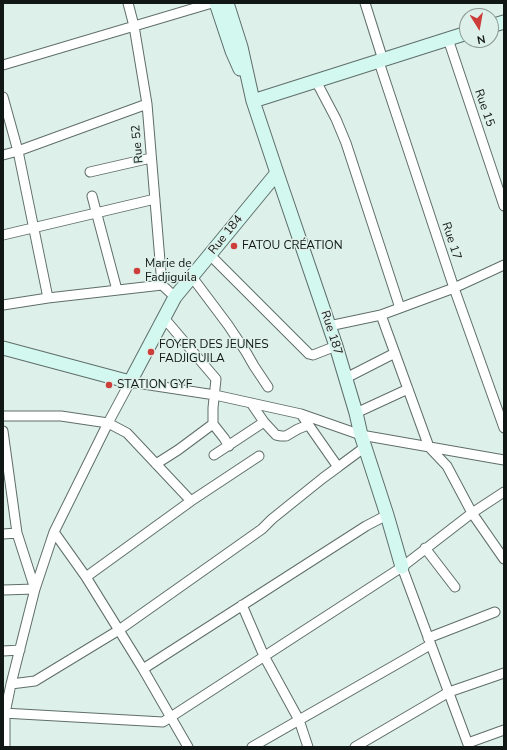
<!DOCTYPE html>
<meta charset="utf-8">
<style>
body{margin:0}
#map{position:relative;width:507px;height:750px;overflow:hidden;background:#def0ea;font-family:"Nunito Sans",sans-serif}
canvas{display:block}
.frame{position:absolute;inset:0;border:4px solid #111715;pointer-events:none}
.north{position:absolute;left:459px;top:8px;width:40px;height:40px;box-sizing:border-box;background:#def0ea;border:1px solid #8c9995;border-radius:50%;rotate:169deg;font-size:11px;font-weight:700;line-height:16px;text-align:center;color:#111715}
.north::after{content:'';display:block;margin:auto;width:14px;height:18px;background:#cd3e3b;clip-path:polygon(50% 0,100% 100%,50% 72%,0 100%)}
</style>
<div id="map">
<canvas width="507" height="750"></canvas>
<div class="frame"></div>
<div class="north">N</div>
</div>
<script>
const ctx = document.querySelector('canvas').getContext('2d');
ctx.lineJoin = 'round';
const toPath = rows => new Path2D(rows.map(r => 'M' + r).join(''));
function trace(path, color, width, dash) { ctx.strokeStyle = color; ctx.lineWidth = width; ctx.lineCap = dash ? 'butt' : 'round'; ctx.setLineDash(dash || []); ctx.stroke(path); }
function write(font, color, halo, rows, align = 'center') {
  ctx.font = font + ' "Nunito Sans",sans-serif'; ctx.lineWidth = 3; ctx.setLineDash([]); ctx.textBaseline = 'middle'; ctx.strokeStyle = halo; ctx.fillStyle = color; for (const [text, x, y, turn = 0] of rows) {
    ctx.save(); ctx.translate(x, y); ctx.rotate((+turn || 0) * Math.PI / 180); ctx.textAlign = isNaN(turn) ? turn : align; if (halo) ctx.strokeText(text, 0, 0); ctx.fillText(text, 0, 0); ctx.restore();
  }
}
const street = toPath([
 [128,3,134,26,147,104,162,285],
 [365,3,383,60],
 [448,39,504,206],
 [379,62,454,288,504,428],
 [3,65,212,3],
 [316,81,336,119,346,143,400,308],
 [3,97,18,151,48,298],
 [3,155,18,151,147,104],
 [90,172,151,158],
 [92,196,117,290],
 [3,235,155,199],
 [210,255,309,354,313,355,336,346],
 [192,277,228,325,246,352,254,366,268,387],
 [3,305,48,298,162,285,175,297],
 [381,315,429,447,447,466,472,513,504,559],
 [164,318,216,379,213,408,213,424,224,438,229,446],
 [329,326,381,315,454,288,504,265],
 [346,378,395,353],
 [251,403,264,422,276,435,281,436,286,436,298,429,308,425],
 [356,413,408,389],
 [3,416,61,416,108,423,127,433,191,501],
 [3,431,17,533,35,589,3,590],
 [214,455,264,422],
 [156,464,178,450,213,424],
 [338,467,365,447],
 [54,532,86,577,143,669,188,747],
 [3,534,17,533],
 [425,548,455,587],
 [402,567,469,747],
 [86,577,191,501,259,456],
 [242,605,264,656,299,720,308,747],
 [428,638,495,612],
 [3,651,20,650],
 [143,669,366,526,387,515],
 [11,684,35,681,119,630,262,529,272,519,323,478,338,467,301,414],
 [3,713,163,722,402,567,472,513,504,492],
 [468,743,504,730],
 [5,747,5,713,11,684,35,589,54,532,108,423,130,382,215,395,301,414,361,435,504,460],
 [252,747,430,645],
 [355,747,449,692,504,673]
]);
const secondary = toPath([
 [216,3,232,51,240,69],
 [227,3,241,47,253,101,277,173,336,346,356,413,361,435,387,515,402,567],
 [491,26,504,22],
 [253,101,467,33],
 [3,348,130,382,175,297,277,173]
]);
trace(street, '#5f6e6a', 11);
trace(secondary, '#5f6e6a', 15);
trace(street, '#fff', 9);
trace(secondary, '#d2f8f0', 13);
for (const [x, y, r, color] of [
 [234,246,4,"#cd3e3b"],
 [137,271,4,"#cd3e3b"],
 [151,352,4,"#cd3e3b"],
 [109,385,4,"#cd3e3b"]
]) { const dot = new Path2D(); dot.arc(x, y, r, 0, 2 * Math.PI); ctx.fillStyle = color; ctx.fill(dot); trace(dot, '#def0ea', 1.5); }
write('12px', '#111715', '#def0ea', [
 ["Rue 15",484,108,71],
 ["Rue 52",138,144,-95],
 ["Rue 184",226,235,-51],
 ["Rue 17",451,241,72],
 ["Rue 187",331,333,72]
]);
write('12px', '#111715', '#def0ea', [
 ["FATOU CRÉATION",242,246],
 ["Marie de",145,264],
 ["Fadjiguila",145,278],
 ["FOYER DES JEUNES",159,345],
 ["FADJIGUILA",159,359],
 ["STATION GYF",117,385]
], 'left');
</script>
